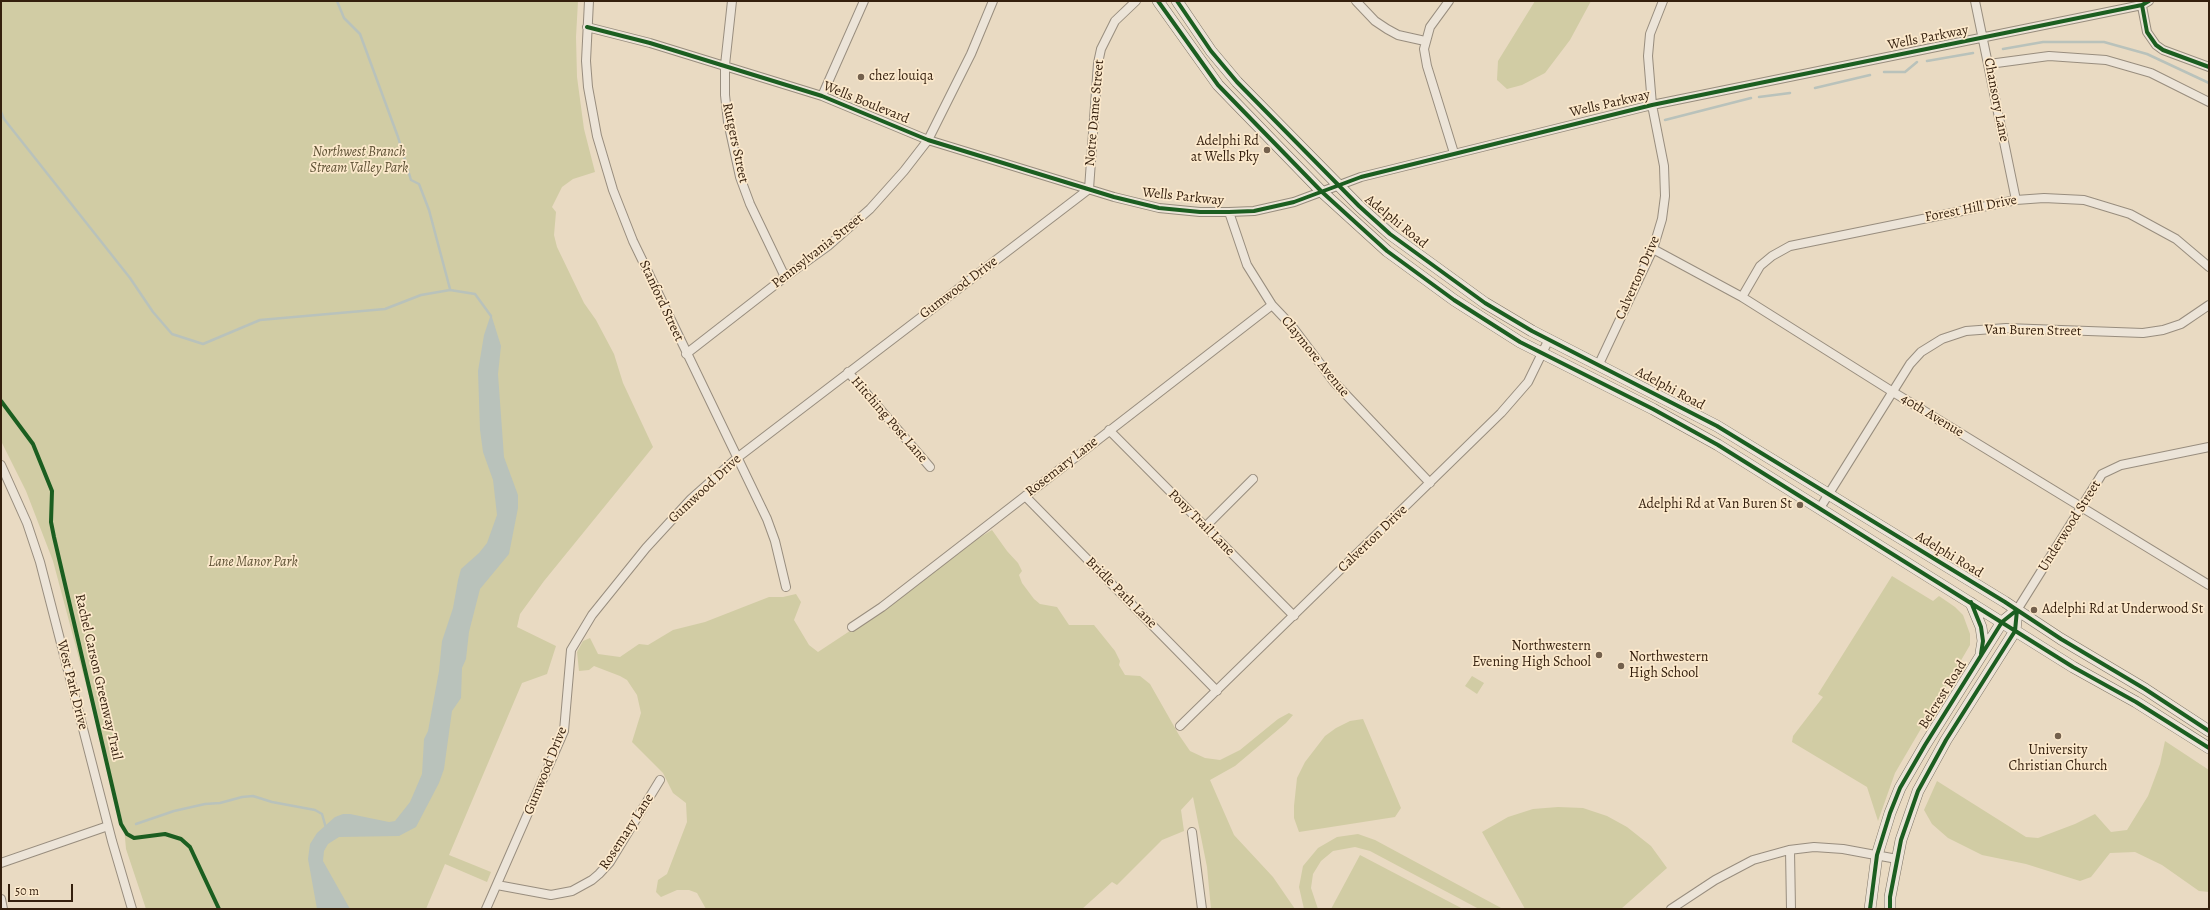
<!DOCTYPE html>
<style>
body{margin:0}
#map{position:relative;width:2210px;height:910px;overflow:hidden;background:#e9dac2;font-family:Alegreya,serif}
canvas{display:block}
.frame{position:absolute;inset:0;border:2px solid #341f0d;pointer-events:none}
.scale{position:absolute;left:8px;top:884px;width:65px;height:18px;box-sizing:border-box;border:2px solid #341f0d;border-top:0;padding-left:5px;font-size:12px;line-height:14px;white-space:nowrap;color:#341f0d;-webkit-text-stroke:3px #fce9cc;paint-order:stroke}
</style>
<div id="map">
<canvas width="2210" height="910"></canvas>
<div class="frame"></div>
<div class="scale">50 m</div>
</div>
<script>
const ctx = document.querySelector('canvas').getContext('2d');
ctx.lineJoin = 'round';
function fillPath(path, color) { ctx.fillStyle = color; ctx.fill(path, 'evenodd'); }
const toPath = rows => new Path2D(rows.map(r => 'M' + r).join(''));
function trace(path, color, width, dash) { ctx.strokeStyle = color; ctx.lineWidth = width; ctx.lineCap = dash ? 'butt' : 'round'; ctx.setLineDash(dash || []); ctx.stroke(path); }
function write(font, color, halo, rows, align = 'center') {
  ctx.font = font + ' Alegreya,serif'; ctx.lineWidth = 3.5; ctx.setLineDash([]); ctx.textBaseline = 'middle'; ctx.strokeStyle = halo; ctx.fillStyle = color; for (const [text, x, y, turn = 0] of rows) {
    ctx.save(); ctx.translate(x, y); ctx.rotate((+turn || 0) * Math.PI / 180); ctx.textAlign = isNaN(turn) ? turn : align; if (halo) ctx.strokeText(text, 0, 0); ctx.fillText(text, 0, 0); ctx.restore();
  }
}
fillPath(toPath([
 [1,1,578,1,576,37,577,77,584,129,595,172,573,179,562,187,552,207,556,212,554,235,557,247,584,303,596,320,614,354,623,383,653,447,544,581,520,614,517,627,556,646,547,674,522,683,449,855,491,872,487,882,445,864,426,909,146,909,126,849,124,827,53,561,26,491,1,441],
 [1535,1,1591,1,1570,40,1545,73,1522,85,1507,89,1497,80,1498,61],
 [992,530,1007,551,1018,563,1022,571,1019,575,1022,583,1034,599,1040,604,1057,607,1069,625,1094,625,1115,651,1120,661,1119,665,1125,675,1140,676,1150,684,1179,735,1190,751,1205,758,1220,760,1240,750,1278,719,1289,713,1293,715,1286,723,1235,766,1210,780,1234,835,1273,877,1295,909,1211,909,1207,867,1193,797,1181,810,1184,831,1162,840,1117,885,1112,882,1082,909,706,909,697,893,689,890,677,890,661,897,656,892,658,880,667,874,687,822,686,803,673,793,663,773,632,742,641,713,637,695,627,680,620,676,594,666,589,670,579,671,577,652,583,641,590,638,598,654,620,657,639,644,648,645,673,630,705,622,769,597,783,597,796,594,801,602,794,620,809,645,818,652,871,617,962,548],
 [1892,576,1933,601,1939,596,1955,607,1963,615,1970,634,1970,645,1895,773,1878,821,1867,787,1792,742,1793,736,1823,697,1818,694],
 [1472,676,1484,683,1477,694,1465,686],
 [1363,719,1401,808,1395,817,1299,832,1294,818,1294,806,1297,778,1305,762,1325,736,1336,728,1350,721],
 [2165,741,2209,770,2209,892,2199,891,2162,865,2135,852,2110,853,2091,877,2080,881,2026,864,1982,855,1948,838,1932,824,1924,810,1937,781,2026,837,2038,838,2075,824,2095,814,2111,832,2127,830,2148,796,2160,764],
 [1558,807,1583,808,1607,816,1627,827,1651,846,1667,868,1621,909,1525,909,1482,832,1508,817,1533,809],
 [1358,834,1375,840,1503,909,1479,909,1370,851,1355,847,1333,851,1321,861,1313,874,1311,888,1318,909,1304,909,1299,887,1303,866,1318,848,1337,837],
 [1360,855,1463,909,1331,909]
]), '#d1cca4');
fillPath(toPath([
 [491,314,501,346,498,374,504,457,518,495,518,508,509,554,480,589,469,632,466,659,462,668,461,698,452,711,444,769,439,783,416,827,399,836,339,837,328,844,324,851,323,861,350,909,317,909,308,859,310,844,317,833,335,817,343,814,350,814,389,822,395,821,410,802,422,774,424,739,428,731,439,671,442,641,453,608,458,580,461,569,479,553,487,543,497,515,493,480,483,452,480,430,478,371,484,335]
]), '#b9c2bb');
trace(toPath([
 [337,1,344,18,360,34,398,137,411,180,419,184,429,210,450,289],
 [2003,49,2043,42,2104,42,2147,54,2209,83],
 [1927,61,1973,53],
 [1884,72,1905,72,1917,62],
 [1815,88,1870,75],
 [1759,97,1790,93],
 [1,112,4,119,130,278,153,312,172,334,203,344,260,320,385,309,421,295,450,290,475,294,491,316],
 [1665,120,1751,98],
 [136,824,174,811,205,804,220,803,242,797,253,796,272,802,315,810,322,814,326,828]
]), '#b9c2bb', 2.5);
const minor = toPath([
 [589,1,586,61,588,87,597,136,613,190,633,241,767,519,775,541,786,587],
 [732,1,725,65,725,95,728,122,740,177,750,204,785,277],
 [1356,1,1375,21,1387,29,1398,35,1425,41],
 [1449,1,1430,27,1424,49,1427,66,1454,153],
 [1975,1,2016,200],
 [2141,1,2147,32,2156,45,2163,50,2209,67],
 [587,27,650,43,822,96,928,140,1114,197,1159,208,1200,212,1229,212,1254,211,1294,202,1361,177,1652,105,2142,5,2149,1],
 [1989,64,2049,56,2106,60,2151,73,2209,102],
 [822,96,864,1],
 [1089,189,1098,63,1101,49,1115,21,1136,1],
 [1229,212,1247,265,1272,305,1291,325,1334,382,1430,483],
 [1653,249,1742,297,1893,392,2209,585],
 [1742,297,1760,266,1772,256,1790,246,2016,200,2044,198,2084,200,2130,214,2176,239,2209,267],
 [686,354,785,277,828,246,870,209,904,171,928,140,971,54,993,1],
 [1599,364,1653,249,1662,219,1665,196,1664,166,1652,105,1648,56,1650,34,1663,1],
 [848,372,930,467],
 [1109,430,1294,616],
 [1,465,27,523,40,562,112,841,132,909],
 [1025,496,1217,691],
 [1820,508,1910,364,1921,352,1942,339,1966,331,2006,328,2143,333,2163,330,2181,324,2209,305],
 [1205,527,1253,479],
 [2017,610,2102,474,2121,465,2209,447],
 [852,627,882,607,1272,305],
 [1180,726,1501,413,1528,382,1549,339],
 [1192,832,1202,909],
 [1790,850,1791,909],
 [1,863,108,826],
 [497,885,551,895,572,891,592,880,599,874,610,862,660,780],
 [1,899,3,909],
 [486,909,564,731,571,650,592,615,646,548,691,499,737,458,1089,189],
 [1671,909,1715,880,1753,860,1789,850,1814,847,1843,849,1897,859]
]);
const secondary = toPath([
 [1158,1,1218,85,1321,191,1387,251,1454,300,1520,342,1653,409,1718,445,2073,667,2136,702,2209,748],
 [1177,1,1211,51,1237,82,1359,206,1390,234,1485,303,1532,331,1717,426,2005,602,2061,639,2145,689,2209,731],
 [1971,603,1981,627,1983,641,1981,653],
 [1870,909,1877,855,1890,813,1900,788,1925,745,2002,622,2017,610],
 [1890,909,1890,897,1901,840,1918,791,1946,740,2015,631,2017,610]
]);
trace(minor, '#988d7e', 10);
trace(secondary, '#7e7466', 12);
trace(minor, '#ece4d8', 8);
trace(secondary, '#ece4d8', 11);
trace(toPath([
 [1158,1,1218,85,1321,191,1387,251,1454,300,1520,342,1653,409,1718,445,2073,667,2136,702,2209,748],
 [1177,1,1211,51,1237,82,1359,206,1390,234,1485,303,1532,331,1717,426,2005,602,2061,639,2145,689,2209,731],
 [2142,5,2147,32,2156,45,2163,50,2209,67],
 [587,27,650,43,822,96,928,140,1114,197,1159,208,1200,212,1229,212,1254,211,1294,202,1361,177,1652,105,2142,5,2149,1],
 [1,401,33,444,52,491,51,522,54,537,121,824,127,834,134,838,165,834,181,839,190,847,219,909],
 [1971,602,1981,627,1983,641,1981,654],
 [1870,909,1877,855,1890,813,1900,788,1925,745,2002,622,2017,610],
 [1890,909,1890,897,1901,840,1918,791,1946,740,2015,631,2017,610]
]), '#1b5e20', 4);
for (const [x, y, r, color] of [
 [861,77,4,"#73604c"],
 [1267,150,4,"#73604c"],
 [1800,505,4,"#73604c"],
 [2034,610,4,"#73604c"],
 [1599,655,4,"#73604c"],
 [1621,666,4,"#73604c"],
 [2058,736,4,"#73604c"]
]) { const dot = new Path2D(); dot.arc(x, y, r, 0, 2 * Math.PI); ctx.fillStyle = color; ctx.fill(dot); trace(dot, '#fce9cc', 1.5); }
write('14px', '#341f0d', '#fce9cc', [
 ["Wells Parkway",1928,38,-11],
 ["Chansory Lane",1996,100,79],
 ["Wells Boulevard",866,103,22],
 ["Wells Parkway",1610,104,-13],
 ["Notre Dame Street",1095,113,-85],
 ["Rutgers Street",735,143,78],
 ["Wells Parkway",1183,197,6],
 ["Forest Hill Drive",1971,209,-11],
 ["Adelphi Road",1396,222,39],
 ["Pennsylvania Street",818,251,-38],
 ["Calverton Drive",1638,278,-66],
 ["Gumwood Drive",959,288,-37],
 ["Stanford Street",661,301,65],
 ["Van Buren Street",2033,331,1],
 ["Claymore Avenue",1315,357,51],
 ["Adelphi Road",1670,389,28],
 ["40th Avenue",1932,416,31],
 ["Hitching Post Lane",889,420,49],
 ["Rosemary Lane",1062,467,-38],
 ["Gumwood Drive",705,489,-43],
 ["Pony Trail Lane",1201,523,45],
 ["Underwood Street",2070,526,-58],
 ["Calverton Drive",1373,539,-44],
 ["Adelphi Road",1949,555,31],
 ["Bridle Path Lane",1121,593,45],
 ["Rachel Carson Greenway Trail",98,677,77],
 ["West Park Drive",72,685,76],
 ["Belcrest Road",1943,695,-58],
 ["Gumwood Drive",546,771,-68],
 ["Rosemary Lane",627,832,-57]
]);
write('14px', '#341f0d', '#fce9cc', [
 ["chez louiqa",869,77],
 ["Adelphi Rd",1259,142,"right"],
 ["at Wells Pky",1259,158,"right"],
 ["Adelphi Rd at Van Buren St",1792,505,"right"],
 ["Adelphi Rd at Underwood St",2042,610],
 ["Northwestern",1591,647,"right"],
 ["Evening High School",1591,663,"right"],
 ["Northwestern",1629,658],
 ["High School",1629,674],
 ["University",2058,751,"center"],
 ["Christian Church",2058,767,"center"]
], 'left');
write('italic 14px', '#5d5033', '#fce9cc', [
 ["Northwest Branch",359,153],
 ["Stream Valley Park",359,169],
 ["Lane Manor Park",253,563]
]);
</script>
